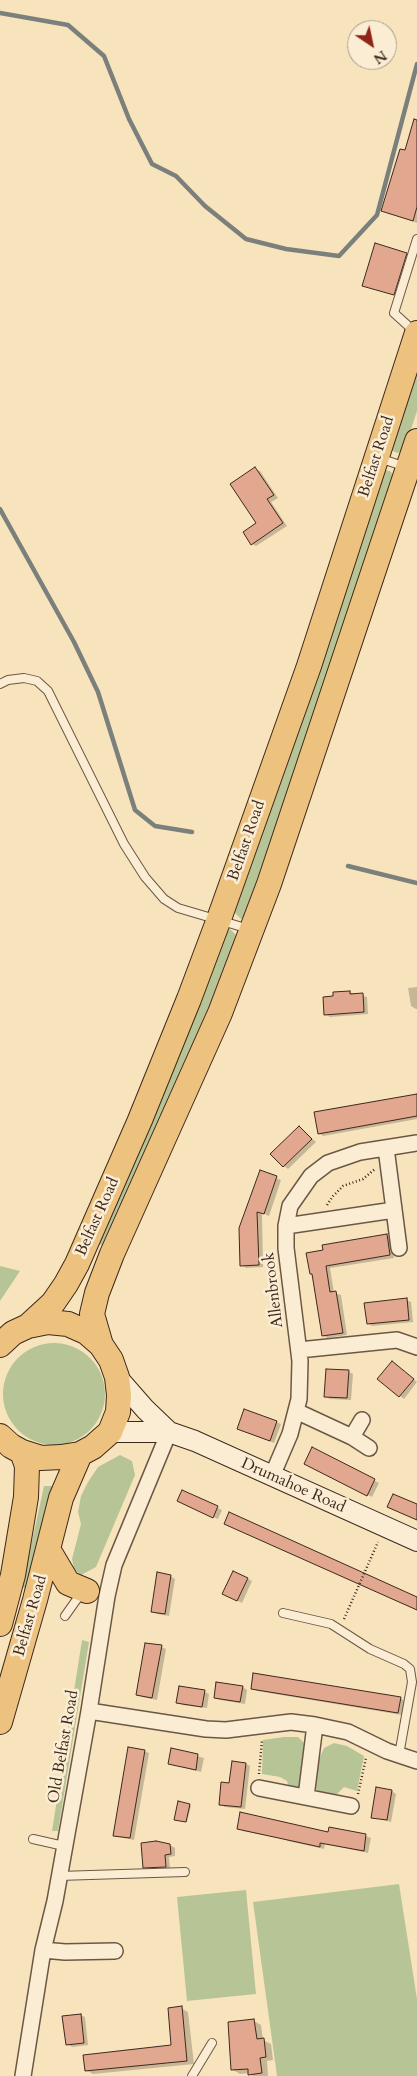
<!DOCTYPE html>
<style>
body{margin:0}
#map{position:relative;width:417px;height:2076px;overflow:hidden;background:#f8e4bc;font-family:Cardo,serif}
canvas{display:block}
.north{position:absolute;left:347px;top:20px;width:50px;height:50px;box-sizing:border-box;background:#faedd3;border:1px solid #af9e8b;border-radius:50%;rotate:146deg;font-size:14px;font-weight:700;line-height:20px;text-align:center;color:#3e281e}
.north::after{content:'';display:block;margin:auto;width:18px;height:22px;background:#8f2418;clip-path:polygon(50% 0,100% 100%,50% 72%,0 100%)}
</style>
<div id="map">
<canvas width="417" height="2076"></canvas>
<div class="north">N</div>
</div>
<script>
const ctx = document.querySelector('canvas').getContext('2d');
ctx.lineJoin = 'round';
function fillPath(path, color) { ctx.fillStyle = color; ctx.fill(path, 'evenodd'); }
const toPath = rows => new Path2D(rows.map(r => 'M' + r).join(''));
function trace(path, color, width, dash) { ctx.strokeStyle = color; ctx.lineWidth = width; ctx.lineCap = dash ? 'butt' : 'round'; ctx.setLineDash(dash || []); ctx.stroke(path); }
function write(font, color, halo, rows, align = 'center') {
  ctx.font = font + ' Cardo,serif'; ctx.lineWidth = 5; ctx.setLineDash([]); ctx.textBaseline = 'middle'; ctx.strokeStyle = halo; ctx.fillStyle = color; for (const [text, x, y, turn = 0] of rows) {
    ctx.save(); ctx.translate(x, y); ctx.rotate((+turn || 0) * Math.PI / 180); ctx.textAlign = isNaN(turn) ? turn : align; if (halo) ctx.strokeText(text, 0, 0); ctx.fillText(text, 0, 0); ctx.restore();
  }
}
fillPath(toPath([
 [417,361,417,411,404,451,397,453,391,450],
 [384,470,390,471,396,478,247,916,241,919,233,911],
 [230,929,239,938,164,1117,102,1245,97,1244,223,936],
 [0,1266,20,1271,0,1301],
 '3 1394a51 51 0 1 1 102 0a51 51 0 1 1-102 0Z',
 [120,1455,132,1461,135,1475,96,1567,81,1575,74,1569,72,1559,81,1524,78,1512,81,1496,88,1482,98,1467],
 [44,1486,53,1486,28,1590,22,1587],
 [82,1640,89,1642,58,1831,52,1831],
 [284,1737,298,1737,307,1746,303,1783,296,1791,289,1788,287,1781,280,1777,262,1774,263,1740],
 [334,1743,347,1746,364,1756,357,1791,344,1787,335,1796,319,1795,315,1786,319,1759,324,1748],
 [399,1884,417,1999,417,2076,277,2076,253,1902],
 [246,1890,256,1994,187,2001,177,1897]
]), '#b7c596');
fillPath(toPath([
 [417,130,417,223,382,210,405,152],
 [406,254,408,255,396,295,366,287],
 [255,469,260,471,278,498,271,502,287,526,256,546,252,544,258,524],
 [417,987,417,1009,416,1009,411,1006,408,988],
 [349,992,367,997,368,1014,330,1017,325,1014,334,997],
 [417,1094,417,1119,323,1136,319,1133],
 [299,1127,316,1142,288,1169,284,1166],
 [260,1172,281,1180,269,1216,262,1213,263,1267,246,1268,242,1265],
 [386,1235,391,1238,394,1258,330,1268,334,1293,341,1295,347,1335,327,1338,323,1335,314,1275,311,1273],
 [406,1300,411,1302,413,1322,372,1326,368,1323],
 [397,1366,417,1382,404,1399,400,1396],
 [349,1372,353,1374,351,1400,330,1399,325,1396],
 [276,1422,281,1424,274,1443,238,1429],
 [312,1449,379,1483,372,1497,310,1466],
 [183,1492,222,1510,218,1519,183,1504],
 [234,1572,252,1581,242,1603,228,1596],
 [170,1576,175,1579,169,1616,157,1614,152,1611],
 [161,1647,166,1649,157,1700,142,1697,137,1695],
 [243,1687,247,1690,245,1704,220,1700,215,1698],
 [180,1688,205,1692,209,1694,207,1708,182,1705,177,1702],
 [252,1688,400,1698,405,1701,402,1715,257,1691],
 [172,1750,204,1758,201,1772,169,1764],
 [144,1751,149,1753,134,1840,119,1837,114,1835],
 [233,1762,246,1764,250,1766,245,1809,225,1807,220,1804,230,1785],
 [392,1791,396,1794,391,1822,372,1817],
 [189,1805,191,1806,187,1822,177,1820],
 [238,1828,329,1833,330,1829,366,1836,371,1838,368,1853,325,1844,324,1849,288,1841,283,1839,243,1831],
 [170,1845,175,1848,175,1856,169,1857,170,1869,148,1870,144,1867],
 [181,2008,188,2012,194,2064,93,2074,86,2070,173,2047],
 [80,2015,85,2017,88,2045,72,2047,67,2044],
 [254,2021,261,2025,263,2040,271,2044,273,2060,267,2061,268,2076,253,2076,249,2073,240,2074,233,2070]
]), '#0003');
trace(toPath([
 [0,13,68,25,104,56,129,119,152,164,176,176,205,206,246,239,286,249,339,256,377,215,417,64],
 [0,509,74,642,98,692,135,810,155,826,192,832],
 [348,866,417,883]
]), '#7b807d', 4.5);
const building = toPath([
 [414,119,417,120,417,207,413,221,381,211,400,149,405,150,414,119],
 [375,243,407,253,394,295,362,286,375,243],
 [255,467,274,495,267,499,283,523,251,545,243,532,256,523,230,484,255,467],
 [350,991,350,994,363,993,364,1012,324,1015,323,997,333,996,333,992,350,991],
 [417,1094,417,1116,318,1134,314,1112,417,1094],
 [299,1126,312,1139,283,1167,270,1154,299,1126],
 [260,1170,277,1176,264,1214,257,1212,259,1265,240,1266,239,1228,260,1170],
 [387,1234,390,1255,326,1266,330,1292,336,1291,343,1333,322,1336,312,1274,310,1274,306,1253,323,1250,322,1245,387,1234],
 [407,1298,409,1320,367,1324,364,1303,407,1298],
 [392,1361,414,1379,399,1397,377,1379,392,1361],
 [326,1369,349,1370,347,1398,324,1397,326,1369],
 [244,1409,277,1421,270,1441,237,1429,244,1409],
 [312,1447,375,1479,367,1496,304,1464,312,1447],
 [182,1490,218,1506,213,1518,177,1501,182,1490],
 [393,1494,417,1504,417,1520,387,1507,393,1494],
 [229,1512,417,1597,417,1610,224,1524,229,1512],
 [233,1571,248,1578,237,1601,222,1594,233,1571],
 [157,1572,171,1575,165,1614,151,1612,157,1572],
 [145,1643,162,1645,152,1698,136,1695,145,1643],
 [253,1673,401,1697,398,1713,251,1689,253,1673],
 [216,1682,243,1686,240,1702,214,1698,216,1682],
 [179,1686,205,1690,202,1707,176,1703,179,1686],
 [128,1747,145,1750,130,1838,113,1836,128,1747],
 [171,1748,198,1754,196,1770,168,1764,171,1748],
 [232,1761,246,1763,241,1807,219,1805,221,1782,229,1783,232,1761],
 [376,1787,392,1790,387,1820,371,1818,376,1787],
 [178,1801,190,1804,186,1822,174,1820,178,1801],
 [240,1812,328,1832,329,1827,366,1834,364,1851,320,1843,320,1847,237,1829,240,1812],
 [156,1841,170,1844,171,1854,165,1855,166,1867,143,1868,141,1843,156,1841],
 [182,2006,187,2061,85,2071,83,2055,171,2045,168,2008,182,2006],
 [81,2014,84,2043,66,2045,62,2016,81,2014],
 [254,2019,257,2039,264,2038,266,2057,260,2058,262,2073,248,2075,248,2069,231,2070,228,2022,254,2019]
]);
fillPath(building, '#e2a78f');
trace(building, '#3e281e', 1);
const service = toPath([
 [415,332,394,313,417,239],
 [379,458,406,467],
 [0,684,8,680,24,678,37,681,48,691,124,844,145,877,164,899,178,908,249,929],
 [283,1613,331,1624,370,1649,404,1664,410,1669,412,1682,399,1755],
 [65,1616,77,1599,85,1593],
 [33,1839,64,1846],
 [59,1876,185,1872],
 [192,2076,212,2043]
]);
const minor = toPath([
 [386,1148,399,1248],
 [286,1226,394,1210],
 [299,1350,397,1340,417,1347],
 [296,1411,352,1437,369,1448],
 [352,1437,362,1420],
 [272,1476,290,1434,299,1399,300,1361,286,1248,286,1226,290,1206,311,1176,328,1163,360,1152,417,1143],
 [89,1711,206,1729,226,1730,291,1722,315,1725,348,1732,387,1751,417,1761],
 [259,1788,351,1806],
 [306,1797,315,1725],
 [43,1950,65,1952,115,1951],
 [23,2076,43,1950,55,1901,89,1711,107,1596,114,1565,169,1432]
]);
const secondary = toPath([
 [117,1377,145,1409,169,1432],
 [110,1432,169,1432,195,1441,417,1541]
]);
const trunk = toPath([
 [28,1326,53,1303,66,1284,77,1264,140,1120,189,999,219,919,309,666,417,333],
 [0,1345,13,1333,28,1326,48,1322,68,1324,86,1332,101,1345,111,1360,117,1377,119,1395,118,1412,110,1432,93,1447,80,1454,61,1457,41,1458,22,1452,11,1446,0,1436],
 [101,1345,92,1314,97,1293,112,1254,220,1013,269,884,417,441],
 [49,1551,68,1583,87,1591],
 [0,1624,13,1575,26,1497,27,1466,22,1452],
 [0,1722,35,1600,61,1498,80,1454]
]);
trace(service, '#6c5746', 10);
trace(minor, '#6c5746', 18);
trace(secondary, '#3e281e', 22);
trace(trunk, '#3e281e', 26);
trace(toPath([
 [327,1205,333,1196,343,1186,363,1179,375,1169],
 [344,1619,378,1542],
 [259,1774,262,1740],
 [358,1794,366,1758]
]), '#3e281e', 2.5, [1, 2.5]);
trace(service, '#faedd3', 8);
trace(minor, '#faedd3', 15);
trace(secondary, '#faedd3', 20);
trace(trunk, '#ecc27e', 24);
write('16px', '#3e281e', '#faedd3', [
 ["Belfast Road",377,457,-72],
 ["Belfast Road",247,841,-71],
 ["Belfast Road",98,1217,-66],
 ["Allenbrook",274,1290,-97],
 ["Drumahoe Road",293,1486,24],
 ["Belfast Road",31,1616,-74],
 ["Old Belfast Road",64,1747,-80]
]);
</script>
